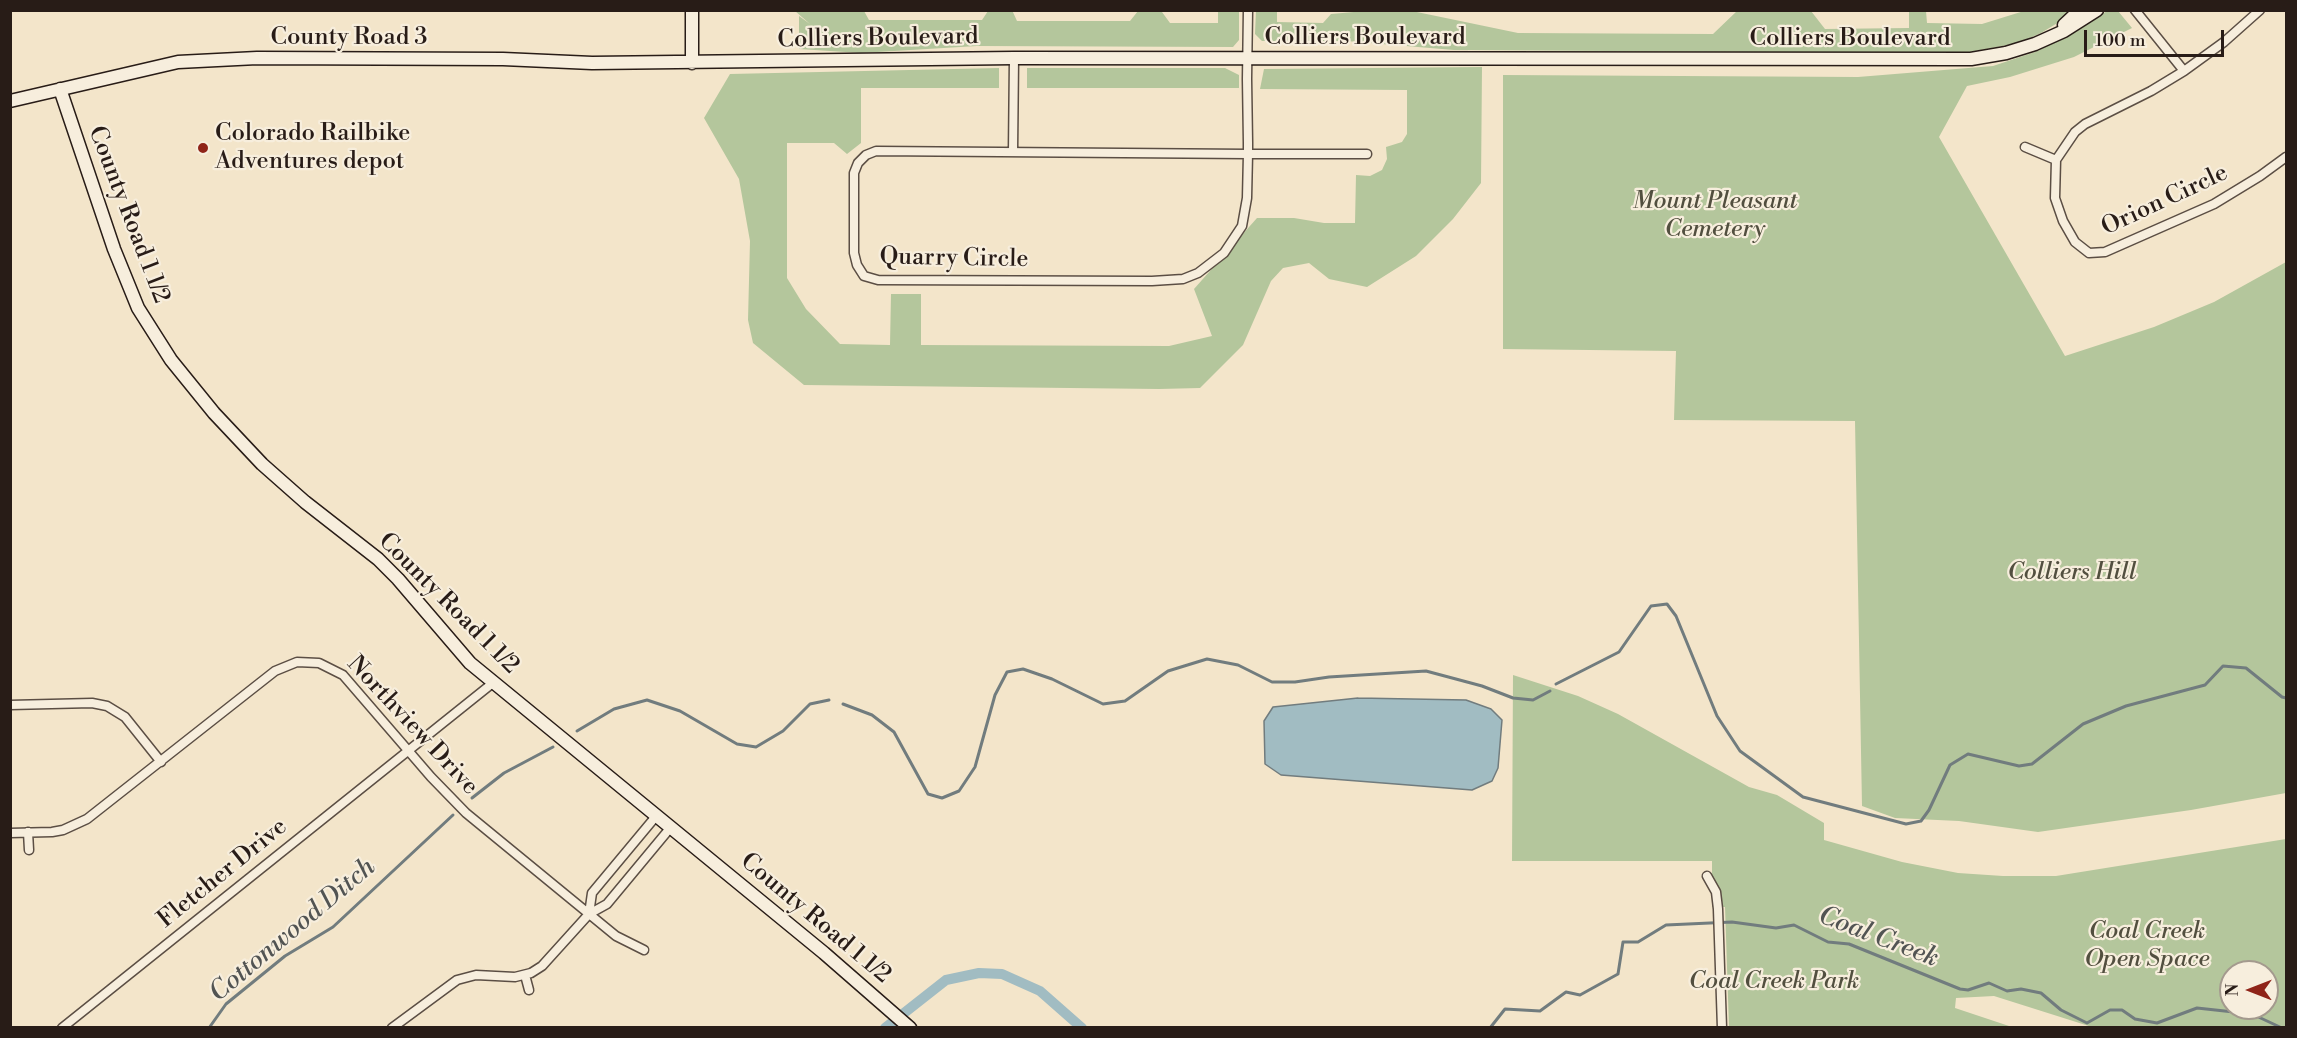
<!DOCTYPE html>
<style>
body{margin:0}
#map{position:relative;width:2297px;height:1038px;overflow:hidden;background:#f3e5ca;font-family:"Libre Bodoni",serif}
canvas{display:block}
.frame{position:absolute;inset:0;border:12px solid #281c17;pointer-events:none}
.north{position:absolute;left:2219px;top:960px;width:60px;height:60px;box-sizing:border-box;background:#f7eedd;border:2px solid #a49a8e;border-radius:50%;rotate:270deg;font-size:16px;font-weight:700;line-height:24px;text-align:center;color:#281c17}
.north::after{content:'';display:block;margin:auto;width:21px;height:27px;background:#8f2418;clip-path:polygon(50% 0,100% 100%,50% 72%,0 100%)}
.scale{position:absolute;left:2084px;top:30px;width:140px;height:27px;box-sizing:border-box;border:3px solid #281c17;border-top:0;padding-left:8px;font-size:18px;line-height:21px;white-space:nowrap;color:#281c17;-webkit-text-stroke:4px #f7eedd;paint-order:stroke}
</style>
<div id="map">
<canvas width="2297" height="1038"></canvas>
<div class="frame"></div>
<div class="north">N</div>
<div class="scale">100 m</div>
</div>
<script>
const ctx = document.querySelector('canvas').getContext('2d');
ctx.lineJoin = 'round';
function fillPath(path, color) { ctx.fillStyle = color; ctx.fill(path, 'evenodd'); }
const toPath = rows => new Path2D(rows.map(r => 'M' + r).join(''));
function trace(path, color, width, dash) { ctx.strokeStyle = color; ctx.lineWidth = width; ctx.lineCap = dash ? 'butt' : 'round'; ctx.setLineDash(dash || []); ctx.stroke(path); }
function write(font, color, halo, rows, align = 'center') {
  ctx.font = font + ' "Libre Bodoni",serif'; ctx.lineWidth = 4.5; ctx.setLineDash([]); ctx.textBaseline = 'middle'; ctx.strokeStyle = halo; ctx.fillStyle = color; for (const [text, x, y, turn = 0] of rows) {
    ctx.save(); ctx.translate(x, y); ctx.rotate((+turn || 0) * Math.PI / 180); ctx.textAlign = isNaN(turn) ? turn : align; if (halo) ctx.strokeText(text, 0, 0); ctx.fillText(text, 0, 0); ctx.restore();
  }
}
fillPath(toPath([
 [1012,10,1017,21,1130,21,1138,11,1162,12,1170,23,1218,23,1218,11,1239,11,1239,40,1233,47,977,46,861,53,799,49,799,16,810,24,795,11,864,11,869,20,982,20,988,11],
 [1256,10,1277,11,1277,22,1323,23,1331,14,1365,11,1412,11,1518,33,1713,34,1737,11,1811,11,1825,29,1909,28,1909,11,1926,11,1927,23,1982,24,2024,11,2072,11,2064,19,2041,33,2018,43,1970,52,1920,53,1454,50,1346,41,1262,41,1255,34],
 [2107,11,2118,11,2132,28,2074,57,2010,77,1967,86,1939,137,2065,356,2154,327,2214,302,2286,262,2286,793,2191,810,2038,832,1959,821,1895,818,1862,806,1855,421,1674,420,1676,351,1503,349,1503,75,1858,77,1993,66,2035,52,2077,31],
 [1482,67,1481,183,1453,219,1416,256,1367,287,1329,279,1309,263,1283,268,1271,281,1243,345,1200,388,1159,389,804,385,753,343,748,320,750,241,739,179,704,118,730,74,999,68,999,88,861,88,861,143,847,154,834,143,787,143,787,278,806,309,840,344,890,345,891,294,921,294,921,345,1169,346,1212,336,1194,289,1257,218,1294,218,1324,223,1355,223,1356,175,1370,176,1382,170,1387,159,1386,147,1402,142,1407,134,1407,90,1260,89,1264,69],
 [1027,68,1225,68,1239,75,1239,88,1027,88],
 [1513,675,1578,696,1618,714,1749,787,1777,795,1824,823,1824,840,1902,862,1958,873,2003,876,2056,876,2286,839,2286,1027,2092,1027,1994,996,1956,998,1955,1008,2012,1027,1729,1027,1725,907,1712,907,1712,861,1512,861],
 [2231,972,2267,972,2267,1008,2231,1008]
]), '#b4c69c');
const water = toPath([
 [1358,698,1466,700,1491,709,1502,720,1498,768,1492,781,1472,790,1281,775,1265,764,1264,721,1273,707,1358,698]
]);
fillPath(water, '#a1bcc2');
trace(water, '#717c7e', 1.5);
trace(toPath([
 [1556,684,1619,652,1651,606,1667,604,1676,616,1717,716,1740,751,1803,797,1906,824,1921,821,1929,810,1950,765,1968,754,2019,766,2032,764,2083,724,2126,706,2205,685,2223,666,2246,668,2282,697,2286,698],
 [843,704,872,715,894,732,928,794,942,798,959,791,975,767,995,695,1007,672,1023,669,1052,679,1103,704,1125,701,1168,671,1207,659,1238,665,1272,682,1295,682,1329,677,1426,671,1482,686,1513,698,1533,700,1550,691],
 [577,731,614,709,647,700,680,711,737,744,756,747,783,731,810,704,829,700],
 [472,798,504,773,553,747],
 [209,1028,226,1004,285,956,333,927,453,815],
 [1490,1028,1505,1009,1540,1011,1566,992,1580,995,1618,974,1623,942,1638,942,1666,925,1732,922,1776,928,1794,925,1828,942,1849,944,1960,989,1968,990,1989,983,2007,991,2021,989,2041,993,2061,1010,2087,1023,2110,1010,2122,1010,2135,1019,2157,1023,2197,1008,2252,1014,2282,1028]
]), '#717c7e', 3);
trace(toPath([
 [885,1028,946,980,979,973,1002,974,1040,991,1082,1028]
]), '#a1bcc2', 10);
const street = toPath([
 [1248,10,1247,79,1248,143,1248,154,1247,198,1242,226,1224,253,1198,273,1183,279,1152,281,878,280,864,276,857,265,854,253,854,173,858,163,866,155,876,151,1248,154,1367,154],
 [2135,10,2184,71],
 [2260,10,2224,42,2184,71,2151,91,2085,124,2075,132,2056,160,2055,198,2063,221,2075,242,2089,253,2105,252,2214,204,2260,176,2286,157],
 [2025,147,2056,160],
 [1013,152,1014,58],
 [10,705,92,703,107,706,125,717,161,762],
 [28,832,29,850],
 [10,833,52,832,63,830,87,819,275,671,297,662,319,663,343,675,431,777,466,813,616,936,644,950],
 [1707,876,1716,892,1718,909,1722,1028],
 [589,914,592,893,657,815],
 [525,975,529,990],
 [62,1028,494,682],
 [392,1028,457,980,476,975,515,977,531,973,542,966,589,914,607,904,671,827]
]);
const secondary = toPath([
 [2064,25,2080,10],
 [692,63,692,10],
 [60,89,114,249,138,308,171,360,214,413,262,464,305,502,378,559,398,579,470,663,824,953,910,1028],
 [10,101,178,62,257,58,503,59,592,63,1014,58,1971,59,2006,53,2035,44,2064,31,2097,10]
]);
trace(street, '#5b4e44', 11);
trace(secondary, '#281c17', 15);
trace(street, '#f7eedd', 8);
trace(secondary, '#f7eedd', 12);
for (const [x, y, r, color] of [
 [203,148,6,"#8f2418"]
]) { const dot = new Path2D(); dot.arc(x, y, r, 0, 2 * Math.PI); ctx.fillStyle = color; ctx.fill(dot); trace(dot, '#f7eedd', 2); }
write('24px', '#281c17', '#f7eedd', [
 ["County Road 3",349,38],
 ["Colliers Boulevard",1365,38],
 ["Colliers Boulevard",878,39,-1],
 ["Colliers Boulevard",1850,39],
 ["Orion Circle",2165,201,-25],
 ["County Road 1 1/2",128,215,69],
 ["Quarry Circle",954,259,1],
 ["County Road 1 1/2",448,604,45],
 ["Northview Drive",412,726,47],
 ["Fletcher Drive",223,874,-39],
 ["County Road 1 1/2",815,919,40]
]);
write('24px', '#281c17', '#f7eedd', [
 ["Colorado Railbike",215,134],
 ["Adventures depot",215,162]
], 'left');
write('italic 24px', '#524f3f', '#f7eedd', [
 ["Mount Pleasant",1715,202],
 ["Cemetery",1715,230],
 ["Colliers Hill",2072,573],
 ["Coal Creek",2147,932],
 ["Open Space",2147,960],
 ["Coal Creek Park",1774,982]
]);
write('italic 26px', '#525453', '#f7eedd', [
 ["Cottonwood Ditch",293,931,-40],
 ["Coal Creek",1878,938,21]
]);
</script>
